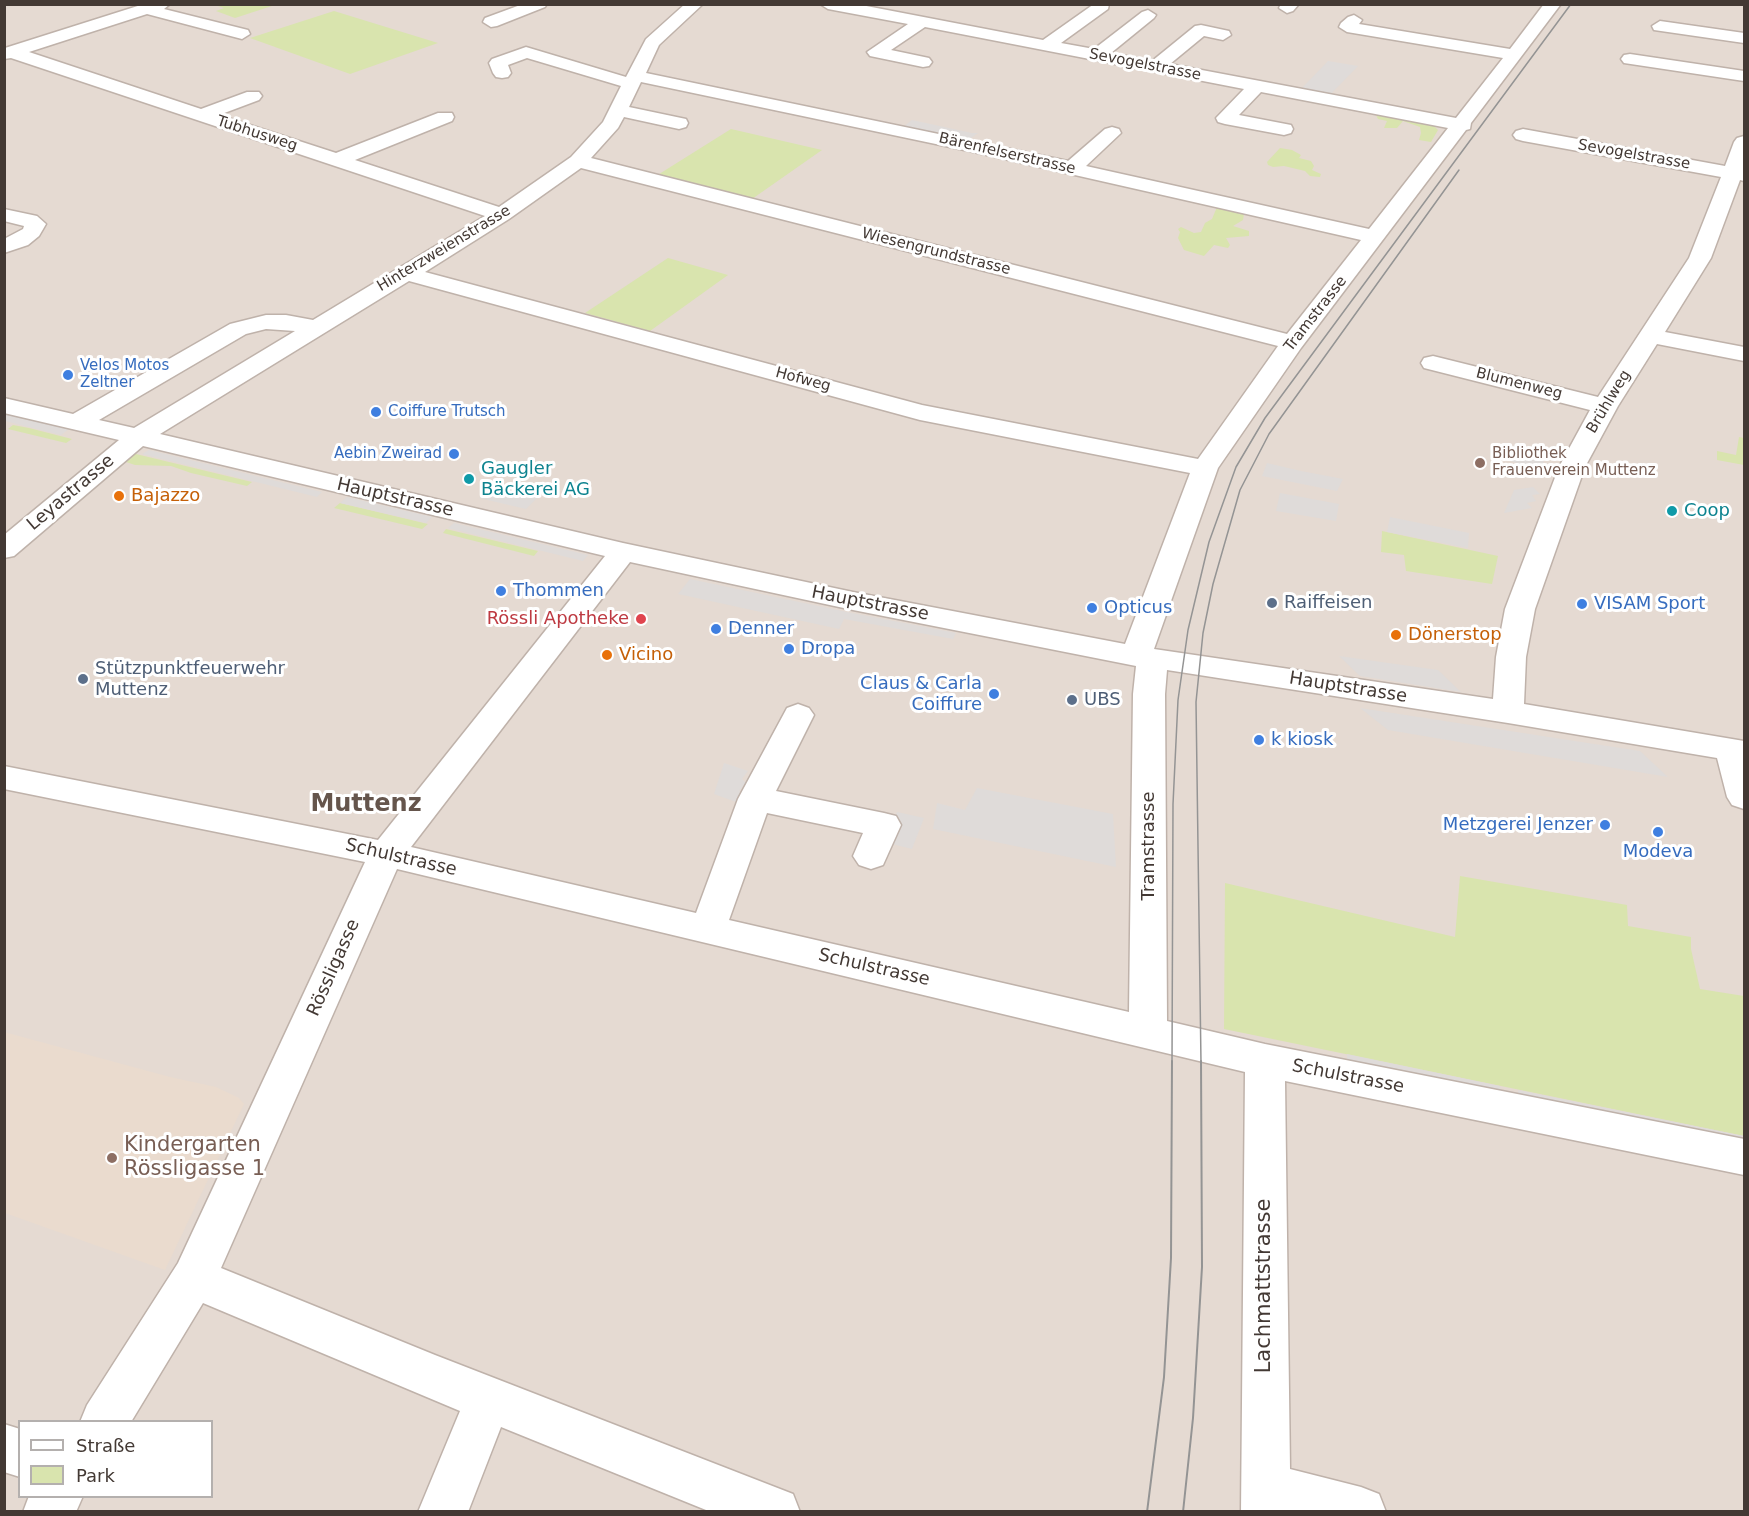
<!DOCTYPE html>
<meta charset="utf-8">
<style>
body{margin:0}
#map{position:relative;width:1749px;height:1516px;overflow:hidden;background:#f1eae4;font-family:"DejaVu Sans",sans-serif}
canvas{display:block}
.frame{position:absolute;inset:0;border:6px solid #433934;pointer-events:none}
.legend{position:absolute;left:18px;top:1420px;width:195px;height:78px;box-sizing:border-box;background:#fff;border:2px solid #b4b0ae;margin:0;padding:8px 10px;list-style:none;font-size:18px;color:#433934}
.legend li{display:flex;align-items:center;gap:12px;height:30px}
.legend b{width:30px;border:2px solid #b4b0ae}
</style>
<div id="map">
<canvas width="1749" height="1516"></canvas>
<div class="frame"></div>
<ul class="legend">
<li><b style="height:8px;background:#fff"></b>Straße</li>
<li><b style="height:16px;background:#d9e4ae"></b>Park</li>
</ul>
</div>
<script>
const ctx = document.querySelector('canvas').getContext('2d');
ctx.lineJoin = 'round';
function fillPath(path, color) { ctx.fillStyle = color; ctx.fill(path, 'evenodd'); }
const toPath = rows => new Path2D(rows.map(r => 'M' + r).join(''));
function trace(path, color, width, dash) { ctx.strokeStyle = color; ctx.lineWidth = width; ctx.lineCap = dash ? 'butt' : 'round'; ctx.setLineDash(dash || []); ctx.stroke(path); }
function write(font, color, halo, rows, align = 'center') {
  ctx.font = font + ' "DejaVu Sans",sans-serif'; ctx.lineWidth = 6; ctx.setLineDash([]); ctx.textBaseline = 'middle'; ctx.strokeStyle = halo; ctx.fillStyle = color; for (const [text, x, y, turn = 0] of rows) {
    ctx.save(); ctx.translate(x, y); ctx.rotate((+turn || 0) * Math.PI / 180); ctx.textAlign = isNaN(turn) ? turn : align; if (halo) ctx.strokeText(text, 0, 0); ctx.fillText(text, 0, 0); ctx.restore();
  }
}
fillPath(toPath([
 [5,5,1744,5,1744,1511,5,1512],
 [20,1422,212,1422,212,1496,20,1496]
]), '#e5dad2');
fillPath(toPath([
 [4,1032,170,1077,216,1087,239,1098,244,1104,165,1270,5,1213]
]), '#eadbce');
fillPath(toPath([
 [215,5,275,5,235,18,216,11,224,8],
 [334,11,438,43,350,74,250,38],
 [1379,113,1433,125,1438,130,1431,142,1419,140,1421,133,1420,127,1403,121,1397,128,1384,128,1387,121,1378,119,1376,115],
 [731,129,822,150,752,199,656,176],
 [1280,148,1292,150,1301,155,1299,158,1311,161,1314,166,1312,170,1321,174,1320,177,1310,176,1305,171,1284,166,1273,167,1268,165,1267,162],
 [1217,207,1236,209,1244,214,1243,220,1233,226,1249,231,1249,236,1226,238,1230,245,1228,248,1214,245,1204,256,1184,250,1178,238,1180,232,1178,229,1181,227,1194,233,1201,232,1205,223,1212,219],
 [668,258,728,275,650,331,585,313],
 [13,425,29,428,72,439,66,443,8,429],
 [1739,437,1744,438,1744,465,1717,460,1717,451,1736,455],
 [130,453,136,454,252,482,247,486,191,473,171,466,135,465,126,462,123,458],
 [340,503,428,524,422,529,334,508],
 [446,529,538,551,534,556,443,533],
 [1382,531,1498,556,1492,584,1406,571,1404,555,1381,552],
 [1460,876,1627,905,1628,926,1691,937,1691,949,1700,989,1744,996,1744,1136,1224,1029,1225,883,1455,937]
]), '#d9e4ae');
fillPath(toPath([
 [1328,61,1358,66,1330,95,1301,89],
 [912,120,972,133,978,133,967,141,903,127],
 [5,414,69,429,61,435,5,421],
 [149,450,322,492,317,497,142,454],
 [1515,451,1516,451,1545,459,1540,469,1510,461],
 [1267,463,1301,471,1343,479,1337,491,1262,476],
 [492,486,538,497,526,509,479,498],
 [1533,487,1540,494,1532,495,1536,501,1527,503,1532,508,1504,513,1514,490],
 [1280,493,1339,504,1336,521,1276,511],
 [347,497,432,517,426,523,340,503],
 [1390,517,1469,533,1468,548,1387,532],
 [454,523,588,555,583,561,448,528],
 [690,579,847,612,956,633,953,639,844,619,839,629,678,594],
 [1339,656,1438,670,1461,692,1360,676],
 [1360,708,1640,751,1668,777,1388,730],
 [724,763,748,771,742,779,746,783,739,791,743,793,736,802,714,794],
 [977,788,1113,814,1116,867,933,829,937,803,965,810],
 [897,812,924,818,912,849,884,842],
 [1347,1054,1500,1086,1501,1097,1347,1065],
 [1518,1090,1744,1136,1744,1148,1518,1101]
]), '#dfdbd9');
const minor = toPath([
 [144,4,170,4,164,9,248,30,250,34,242,39,147,14,29,52,201,109,247,92,259,92,262,96,259,100,219,115,336,153,438,113,452,113,454,117,452,121,355,160,499,207,571,157,603,122,621,86,527,58,508,65,511,73,508,77,502,78,496,77,493,73,489,63,492,59,526,47,626,77,646,39,685,4,703,4,659,45,646,73,1068,161,1105,129,1112,127,1119,129,1121,133,1086,166,1369,229,1448,128,1261,92,1239,115,1291,125,1293,129,1291,133,1284,135,1225,124,1218,122,1216,118,1244,89,925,27,891,50,929,58,932,62,929,66,923,67,870,56,867,52,908,24,828,9,820,4,856,4,1043,40,1094,4,1109,4,1108,9,1061,43,1094,49,1142,12,1148,10,1156,15,1154,18,1111,53,1152,61,1195,26,1201,25,1229,31,1231,35,1223,40,1204,36,1170,64,1456,118,1503,58,1347,32,1339,27,1341,23,1348,17,1354,15,1362,20,1359,24,1510,49,1544,4,1561,4,1471,123,1470,129,1466,130,1301,348,1218,468,1154,649,1493,699,1496,657,1505,609,1559,467,1590,410,1424,368,1421,363,1424,358,1433,356,1598,397,1689,258,1721,177,1523,141,1516,139,1513,135,1516,131,1523,129,1725,166,1734,142,1737,138,1744,136,1744,181,1740,180,1711,258,1665,332,1744,347,1744,361,1657,344,1618,406,1585,467,1535,609,1526,657,1524,704,1744,741,1744,809,1732,805,1727,797,1717,758,1508,723,1167,670,1165,694,1167,1021,1265,1044,1744,1139,1744,1175,1285,1081,1290,1469,1361,1487,1379,1494,1386,1512,1241,1512,1245,1072,397,869,221,1268,435,1355,793,1494,800,1512,711,1512,501,1427,468,1512,418,1512,460,1411,203,1303,131,1422,80,1422,87,1405,178,1263,365,862,4,789,4,766,378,840,605,556,143,446,14,556,4,558,4,535,119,440,4,413,4,398,73,414,230,324,266,315,286,315,313,320,485,216,11,58,4,59,5,48,144,4],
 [641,82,969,151,1361,240,1287,334,591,158,618,128,624,117,679,129,686,127,688,123,686,119,629,107,641,82],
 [581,168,1278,346,1198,459,922,405,425,272,509,219,581,168],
 [409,281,920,420,1190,473,1125,644,853,592,623,543,160,434,409,281],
 [266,329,295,331,134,428,99,420,246,334,266,329],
 [630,562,853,610,1136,666,1133,694,1129,1012,729,920,767,813,863,833,853,856,859,865,871,869,883,865,901,825,896,816,884,813,776,791,814,715,809,708,798,704,787,708,738,799,696,913,411,847,630,562],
 [523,4,547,4,545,7,497,26,491,27,483,22,485,18,523,4],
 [1281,4,1299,4,1293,11,1287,13,1279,8,1281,4],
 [1660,21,1744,33,1744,43,1654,30,1652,26,1660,21],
 [1630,54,1744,71,1744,81,1624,63,1621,59,1624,55,1630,54],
 [4,209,37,216,46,224,39,236,28,245,4,253,4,239,23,229,24,226,4,221,4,209],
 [4,1424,20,1429,20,1477,4,1472,4,1424],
 [29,1496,83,1496,76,1512,23,1512,29,1496]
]);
trace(minor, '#bfb2aa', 3);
fillPath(minor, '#fff');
trace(toPath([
 [1172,1063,1173,804,1178,700,1188,630,1209,542,1236,467,1265,418,1571,4],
 [1201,1063,1196,702,1203,633,1213,584,1240,490,1269,434,1459,170]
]), '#949494', 1.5);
trace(toPath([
 [1147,1512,1164,1377,1171,1258,1172,1061],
 [1183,1512,1193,1418,1202,1267,1201,1061]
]), '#949494', 2);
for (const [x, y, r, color] of [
 [68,375,6,"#3f7fe0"],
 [376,412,6,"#3f7fe0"],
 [454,454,6,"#3f7fe0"],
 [1480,463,6,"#8d6e63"],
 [469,479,6,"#0f9aa8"],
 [119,496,6,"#e8710a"],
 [1672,511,6,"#0f9aa8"],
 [501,591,6,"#3f7fe0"],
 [1272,603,6,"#5c6f8a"],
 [1582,604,6,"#3f7fe0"],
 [1092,608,6,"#3f7fe0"],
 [641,619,6,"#e0444e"],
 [716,629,6,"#3f7fe0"],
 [1396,635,6,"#e8710a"],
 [789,649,6,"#3f7fe0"],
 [607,655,6,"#e8710a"],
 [83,679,6,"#5c6f8a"],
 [994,694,6,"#3f7fe0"],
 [1072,700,6,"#5c6f8a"],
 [1259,740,6,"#3f7fe0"],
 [1605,825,6,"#3f7fe0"],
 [1658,832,6,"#3f7fe0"],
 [112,1158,6,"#8d6e63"]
]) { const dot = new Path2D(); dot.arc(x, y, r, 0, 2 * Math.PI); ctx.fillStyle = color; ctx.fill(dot); trace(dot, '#fff', 2); }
write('15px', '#433934', '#fff', [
 ["Sevogelstrasse",1145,65,11],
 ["Tubhusweg",257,134,18],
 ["Bärenfelserstrasse",1007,154,13],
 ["Sevogelstrasse",1634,155,10],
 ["Hinterzweienstrasse",444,249,-31],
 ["Wiesengrundstrasse",936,252,14],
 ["Tramstrasse",1316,314,-52],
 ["Hofweg",803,380,15],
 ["Blumenweg",1519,384,14],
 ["Brühlweg",1609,402,-59]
]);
write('15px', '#366cbe', '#fff', [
 ["Velos Motos",80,366],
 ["Zeltner",80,383],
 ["Coiffure Trutsch",388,412],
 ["Aebin Zweirad",442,454,"right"]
], 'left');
write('15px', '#785e54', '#fff', [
 ["Bibliothek",1492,454],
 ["Frauenverein Muttenz",1492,471]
], 'left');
write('18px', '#0d838f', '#fff', [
 ["Gaugler",481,469],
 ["Bäckerei AG",481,490],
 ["Coop",1684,511]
], 'left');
write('18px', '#433934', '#fff', [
 ["Leyastrasse",71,493,-40],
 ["Hauptstrasse",395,498,13],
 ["Hauptstrasse",870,604,11],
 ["Hauptstrasse",1348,688,9],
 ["Tramstrasse",1149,846,-90],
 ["Schulstrasse",401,858,13],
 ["Rössligasse",334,968,-66],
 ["Schulstrasse",874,968,13],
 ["Schulstrasse",1348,1077,11]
]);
write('18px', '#c56008', '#fff', [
 ["Bajazzo",131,496],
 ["Dönerstop",1408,635],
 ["Vicino",619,655]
], 'left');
write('18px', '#366cbe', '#fff', [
 ["Thommen",513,591],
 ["VISAM Sport",1594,604],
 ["Opticus",1104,608],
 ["Denner",728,629],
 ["Dropa",801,649],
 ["Claus & Carla",982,684,"right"],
 ["Coiffure",982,705,"right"],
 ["k kiosk",1271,740],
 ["Metzgerei Jenzer",1593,825,"right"],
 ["Modeva",1658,852,"center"]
], 'left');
write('18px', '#4e5e75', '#fff', [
 ["Raiffeisen",1284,603],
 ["Stützpunktfeuerwehr",95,669],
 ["Muttenz",95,690],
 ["UBS",1084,700]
], 'left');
write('18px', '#be3a42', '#fff', [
 ["Rössli Apotheke",629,619]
], 'right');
write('21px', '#785e54', '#fff', [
 ["Kindergarten",124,1146],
 ["Rössligasse 1",124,1170]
], 'left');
write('21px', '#433934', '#fff', [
 ["Lachmattstrasse",1265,1286,-90]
]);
write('bold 24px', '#65554c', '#fff', [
 ["Muttenz",366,805]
]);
</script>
